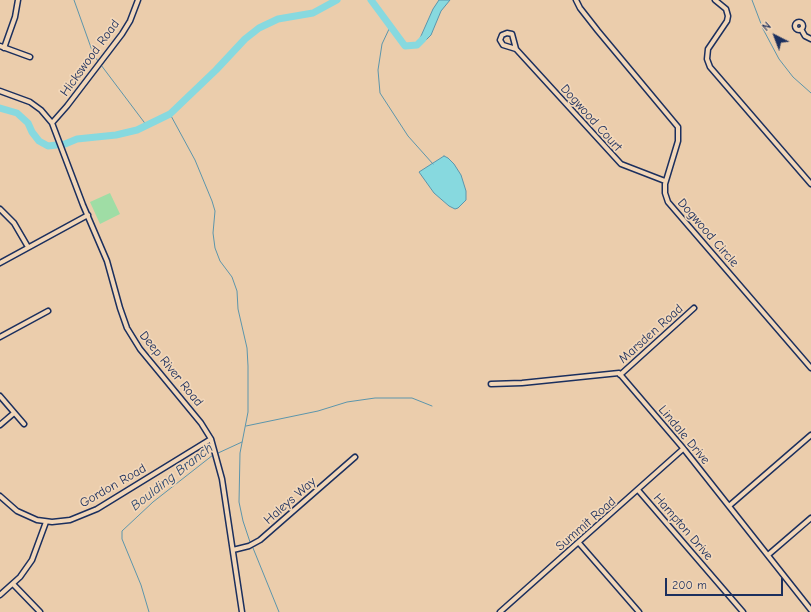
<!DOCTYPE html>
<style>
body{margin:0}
#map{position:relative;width:811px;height:612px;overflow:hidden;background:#ebcdac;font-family:"Comic Neue",sans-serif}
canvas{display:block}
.north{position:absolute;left:755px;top:16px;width:40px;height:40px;-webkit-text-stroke:3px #f2d7b9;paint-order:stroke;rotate:318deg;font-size:11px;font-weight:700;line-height:16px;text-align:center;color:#1b2f5e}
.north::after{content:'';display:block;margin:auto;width:14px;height:18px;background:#1b2f5e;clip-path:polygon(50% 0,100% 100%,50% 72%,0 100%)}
.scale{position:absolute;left:665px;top:578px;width:118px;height:18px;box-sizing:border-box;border:2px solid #1b2f5e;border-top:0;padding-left:5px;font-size:12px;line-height:14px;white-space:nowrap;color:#1b2f5e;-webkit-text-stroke:3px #f2d7b9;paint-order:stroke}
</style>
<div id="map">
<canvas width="811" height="612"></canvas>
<div class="north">N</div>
<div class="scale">200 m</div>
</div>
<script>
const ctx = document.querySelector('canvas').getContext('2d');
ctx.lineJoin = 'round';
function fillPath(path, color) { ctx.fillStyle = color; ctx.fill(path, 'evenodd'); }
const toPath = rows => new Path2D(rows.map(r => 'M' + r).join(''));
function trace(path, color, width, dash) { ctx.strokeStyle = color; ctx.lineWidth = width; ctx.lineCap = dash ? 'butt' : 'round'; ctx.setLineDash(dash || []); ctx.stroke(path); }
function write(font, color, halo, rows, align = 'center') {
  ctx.font = font + ' "Comic Neue",sans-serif'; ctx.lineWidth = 3.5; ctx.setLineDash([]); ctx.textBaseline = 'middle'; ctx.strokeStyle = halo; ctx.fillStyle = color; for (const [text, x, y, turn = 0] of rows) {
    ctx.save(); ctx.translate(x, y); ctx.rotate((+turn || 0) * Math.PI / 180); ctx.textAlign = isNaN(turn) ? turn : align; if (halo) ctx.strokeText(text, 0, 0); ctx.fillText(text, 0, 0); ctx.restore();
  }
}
fillPath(toPath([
 [110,193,120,214,100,224,90,202]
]), '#9fdda5');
const water = toPath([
 [439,0,450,0,441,11,431,35,423,43,417,45,433,9,439,0],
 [444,156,448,158,454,164,461,175,466,191,466,200,458,208,455,209,449,206,434,193,419,172,444,156]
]);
fillPath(water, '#87d9df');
trace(water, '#5c95ab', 1);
trace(toPath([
 [74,0,94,56,99,62],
 [752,0,763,29,779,59,793,77,811,93],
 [390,27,382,44,378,70,380,93,408,136,433,164],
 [101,65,147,126],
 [170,114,195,160,212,201,215,211,213,233,215,248,220,261,232,277,237,291,238,309,247,348,248,366,248,412,240,453,239,502,243,521,250,542],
 [246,426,318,411,347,402,375,398,412,398,432,406],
 [216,454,242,442],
 [253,548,279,612],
 [149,612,141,585,122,539,122,531,153,502,213,455]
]), '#5c95ab', 1);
trace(toPath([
 [371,0,405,46,417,45,423,39],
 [0,108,17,113,28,123,32,132,39,141,48,146,65,144,77,139,116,135,137,130,170,114,216,70,245,39,259,28,278,19,313,13,337,0]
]), '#87d9df', 7);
const minor = toPath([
 [576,0,580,8,598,31,678,127,678,141,665,184,665,193,668,202,811,368],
 [715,0,726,9,728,16,727,21,708,49,707,59,710,67,811,184],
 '795 26a4 4 0 1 1 8 0a4 4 0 1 1-8 0Z',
 [801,29,805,36,811,39],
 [0,46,30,57],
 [4,48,15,17,18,0],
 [516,49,512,34,507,33,502,35,500,40,503,45,516,49,621,164,665,181],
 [0,91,30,102,41,110,52,123,83,205,107,261,120,308,127,328,140,349,201,423,211,439,222,479,242,612],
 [52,123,67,106,122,34,130,21,138,0],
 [0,209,14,223,28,247],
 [0,263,88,215],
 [0,337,48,311],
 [620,375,694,308],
 [491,384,522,383,619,373,683,448,811,610],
 [0,396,24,424],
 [0,425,14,413],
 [638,490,743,612],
 [0,496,17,511,37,520,52,522,70,520,97,509,211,439],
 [729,506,811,435],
 [579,543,639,612],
 [233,550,249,546,260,540,355,457],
 [768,555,811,518],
 [13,584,40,612],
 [0,595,20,577,32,560,46,522],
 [500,612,683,449]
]);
trace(minor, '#1b2f5e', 7);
trace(minor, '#f2d7b9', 4);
write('13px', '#1b2f5e', '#f2d7b9', [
 ["Hickswood Road",90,58,-54],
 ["Dogwood Court",591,118,48],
 ["Dogwood Circle",708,233,49],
 ["Marsden Road",651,334,-42],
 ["Deep River Road",171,369,51],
 ["Lindale Drive",684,435,50],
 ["Gordon Road",113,486,-30],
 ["Haleys Way",290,501,-41],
 ["Summit Road",586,524,-41],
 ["Hampton Drive",683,527,49]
]);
write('italic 14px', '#2b4871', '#f2d7b9', [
 ["Boulding Branch",172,477,-38]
]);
</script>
